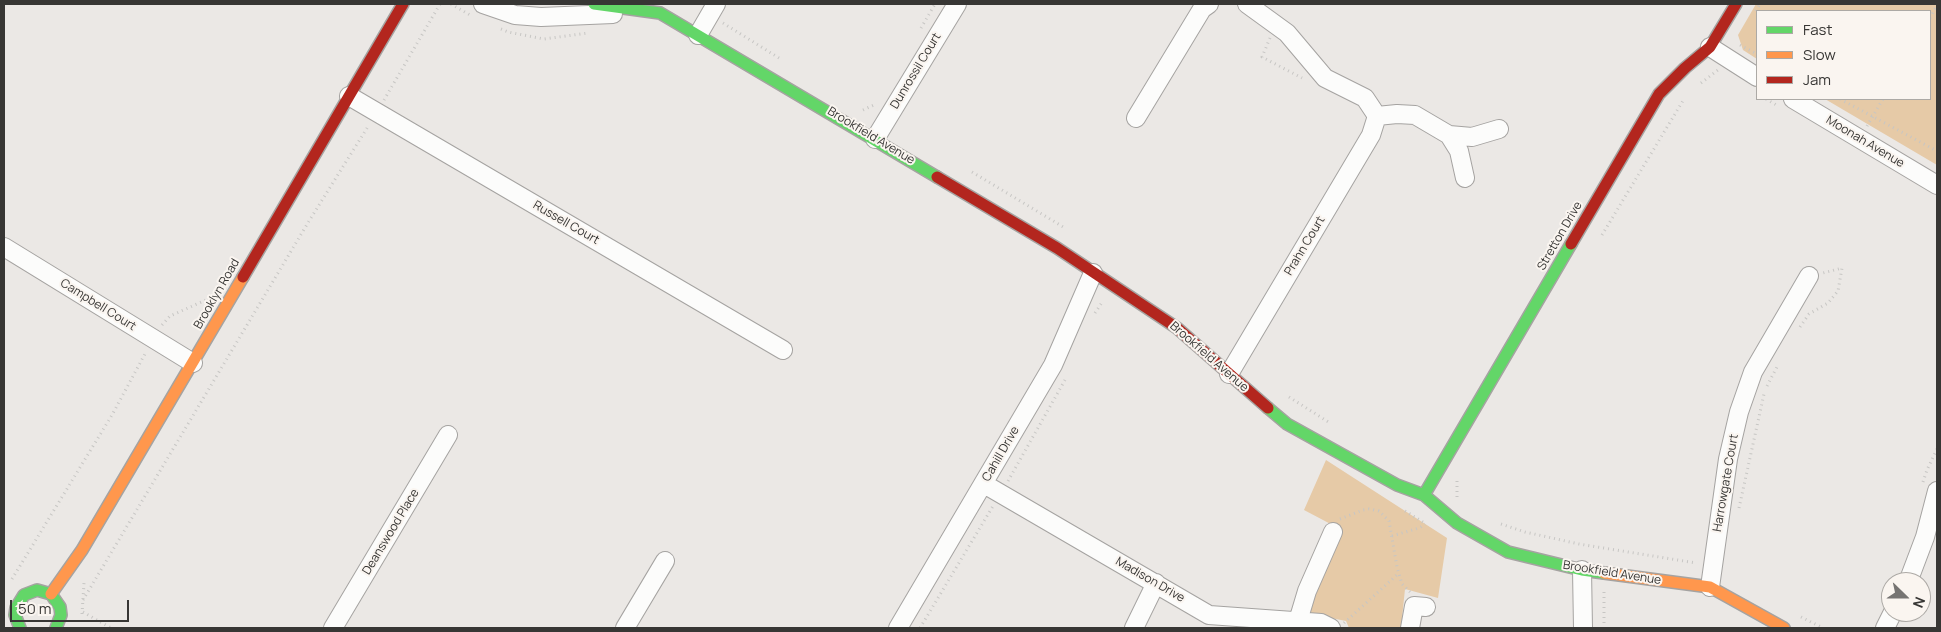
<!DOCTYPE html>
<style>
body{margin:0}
#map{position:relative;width:1941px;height:632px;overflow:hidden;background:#ebe8e5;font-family:Manrope,sans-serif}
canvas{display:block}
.frame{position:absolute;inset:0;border:5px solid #373634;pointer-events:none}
.legend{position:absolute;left:1756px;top:10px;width:175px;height:90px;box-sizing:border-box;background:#faf5f0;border:1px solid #aca9a5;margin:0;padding:6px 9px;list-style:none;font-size:15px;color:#373634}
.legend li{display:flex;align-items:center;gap:10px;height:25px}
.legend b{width:25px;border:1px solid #aca9a5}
.north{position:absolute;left:1881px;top:572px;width:50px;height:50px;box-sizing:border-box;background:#faf5f0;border:1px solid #aca9a5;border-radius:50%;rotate:112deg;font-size:14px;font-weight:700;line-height:20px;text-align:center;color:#373634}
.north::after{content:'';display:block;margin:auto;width:18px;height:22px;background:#767472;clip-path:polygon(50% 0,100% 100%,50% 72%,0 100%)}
.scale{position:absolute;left:10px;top:600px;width:119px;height:22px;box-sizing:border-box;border:2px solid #373634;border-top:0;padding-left:6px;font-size:15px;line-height:18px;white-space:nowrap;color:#373634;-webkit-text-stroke:4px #faf5f0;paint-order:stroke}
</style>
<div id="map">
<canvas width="1941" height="632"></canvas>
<div class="frame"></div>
<ul class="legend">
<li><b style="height:6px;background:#63d668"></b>Fast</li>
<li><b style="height:6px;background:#ff974d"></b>Slow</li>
<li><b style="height:6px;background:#b3261e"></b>Jam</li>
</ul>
<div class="north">N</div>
<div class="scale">50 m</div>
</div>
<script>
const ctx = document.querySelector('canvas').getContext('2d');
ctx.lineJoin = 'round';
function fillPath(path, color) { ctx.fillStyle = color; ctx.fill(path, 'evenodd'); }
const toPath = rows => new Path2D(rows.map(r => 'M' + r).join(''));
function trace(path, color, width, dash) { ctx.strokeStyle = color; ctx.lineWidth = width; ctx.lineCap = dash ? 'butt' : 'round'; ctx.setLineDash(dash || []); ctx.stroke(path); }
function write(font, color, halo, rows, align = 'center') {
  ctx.font = font + ' Manrope,sans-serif'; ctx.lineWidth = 4; ctx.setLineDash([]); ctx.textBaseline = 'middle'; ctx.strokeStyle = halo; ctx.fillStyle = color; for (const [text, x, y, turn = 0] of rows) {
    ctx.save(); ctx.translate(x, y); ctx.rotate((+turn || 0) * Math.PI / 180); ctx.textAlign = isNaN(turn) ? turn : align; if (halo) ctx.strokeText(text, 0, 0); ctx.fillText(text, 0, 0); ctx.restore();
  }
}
fillPath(toPath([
 [1756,4,1937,4,1937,165,1825,99,1930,99,1930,11,1757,11,1757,59,1743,50,1738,35],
 [1326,460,1447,538,1438,598,1405,589,1401,628,1349,628,1346,621,1306,613,1342,530,1304,510]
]), '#e6caa7');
const street = toPath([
 [483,4,515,15,541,17,613,14],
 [698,35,716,4],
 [1710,47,1757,77],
 [349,96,783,350],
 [1793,99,1937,185],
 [1377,116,1397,114,1415,115,1449,135,1459,151,1465,178],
 [1136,118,1202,9,1209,4],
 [1449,135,1472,137,1499,129],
 [875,139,957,4],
 [4,247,193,363],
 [1229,374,1371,135,1377,116,1365,98,1325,78,1287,33,1247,4],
 [984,484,1209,615,1321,623,1331,628],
 [1582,570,1583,628],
 [1908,582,1925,537,1937,491],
 [1710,587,1728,459,1739,412,1753,372,1809,276],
 [1298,621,1307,591,1333,532],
 [333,628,448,435],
 [625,628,665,561],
 [898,628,1053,365,1093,273],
 [1134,628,1156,583],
 [1410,628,1414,606,1426,607],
 [1885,628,1893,612]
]);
const fast = toPath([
 [594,4,660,13,937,177],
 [1268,408,1287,424,1397,485,1424,495,1457,523,1508,552,1582,570,1604,573],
 [1424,495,1571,244],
 [20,628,15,615,16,608,24,595,37,590,51,594,60,607,61,615,56,628]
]);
const slow = toPath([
 [1604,573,1710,587,1784,628],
 [51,594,82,550,243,277]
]);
const jam = toPath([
 [937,177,1057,248,1177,328,1268,408],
 [1571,244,1659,94,1685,68,1710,47,1736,4],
 [243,277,403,4]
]);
trace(street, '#a5a3a1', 20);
trace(fast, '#a5a3a1', 14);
trace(slow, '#a5a3a1', 14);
trace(jam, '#a5a3a1', 14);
trace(toPath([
 [451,4,470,15],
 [1756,11,1760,4],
 [1930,18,1937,5],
 [723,23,779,58],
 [921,28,935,4],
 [501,29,508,32,544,39,588,33],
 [1270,38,1262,57,1302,78],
 [1740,45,1757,54],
 [1701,83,1718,70],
 [1766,99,1778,106],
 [1840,99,1937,151],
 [384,100,440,4],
 [863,110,876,104],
 [1867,126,1883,99],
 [972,172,1065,228],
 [1602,235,1684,99],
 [1095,313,1103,301],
 [162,325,170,316,206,300],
 [1800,327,1809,314,1828,303,1838,291,1842,268,1823,273],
 [1767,386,1778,365],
 [1289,397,1330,423],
 [1008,481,1065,380],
 [1923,482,1927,470,1937,449],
 [1457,497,1457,478],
 [1739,508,1764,394],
 [1405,511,1423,522],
 [1340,519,1363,510,1369,509,1379,511,1389,521,1397,567,1402,584,1410,592],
 [1501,524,1525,532,1579,544,1696,563],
 [1392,536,1419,528,1425,524],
 [12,579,112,415,146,352],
 [1885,597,1891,586],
 [83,600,309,221,369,125],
 [83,612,111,628],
 [82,614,84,583],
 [1801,617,1823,628],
 [1344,623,1399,573],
 [920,628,993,506],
 [1604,628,1604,592]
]), '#c7c6c4', 3, [1, 4]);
trace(street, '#fcfcfb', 18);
trace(fast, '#63d668', 11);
trace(slow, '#ff974d', 11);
trace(jam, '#b3261e', 11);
write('12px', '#373634', '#faf5f0', [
 ["Dunrossil Court",916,71,-59],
 ["Brookfield Avenue",871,136,31],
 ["Moonah Avenue",1865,142,31],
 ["Russell Court",566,223,30],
 ["Stretton Drive",1560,236,-60],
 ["Prahn Court",1305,246,-59],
 ["Brooklyn Road",217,294,-60],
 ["Campbell Court",98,305,32],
 ["Brookfield Avenue",1209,357,41],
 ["Cahill Drive",1001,454,-60],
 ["Harrowgate Court",1726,483,-80],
 ["Deanswood Place",391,532,-59],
 ["Brookfield Avenue",1612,573,9],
 ["Madison Drive",1150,580,30]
]);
</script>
